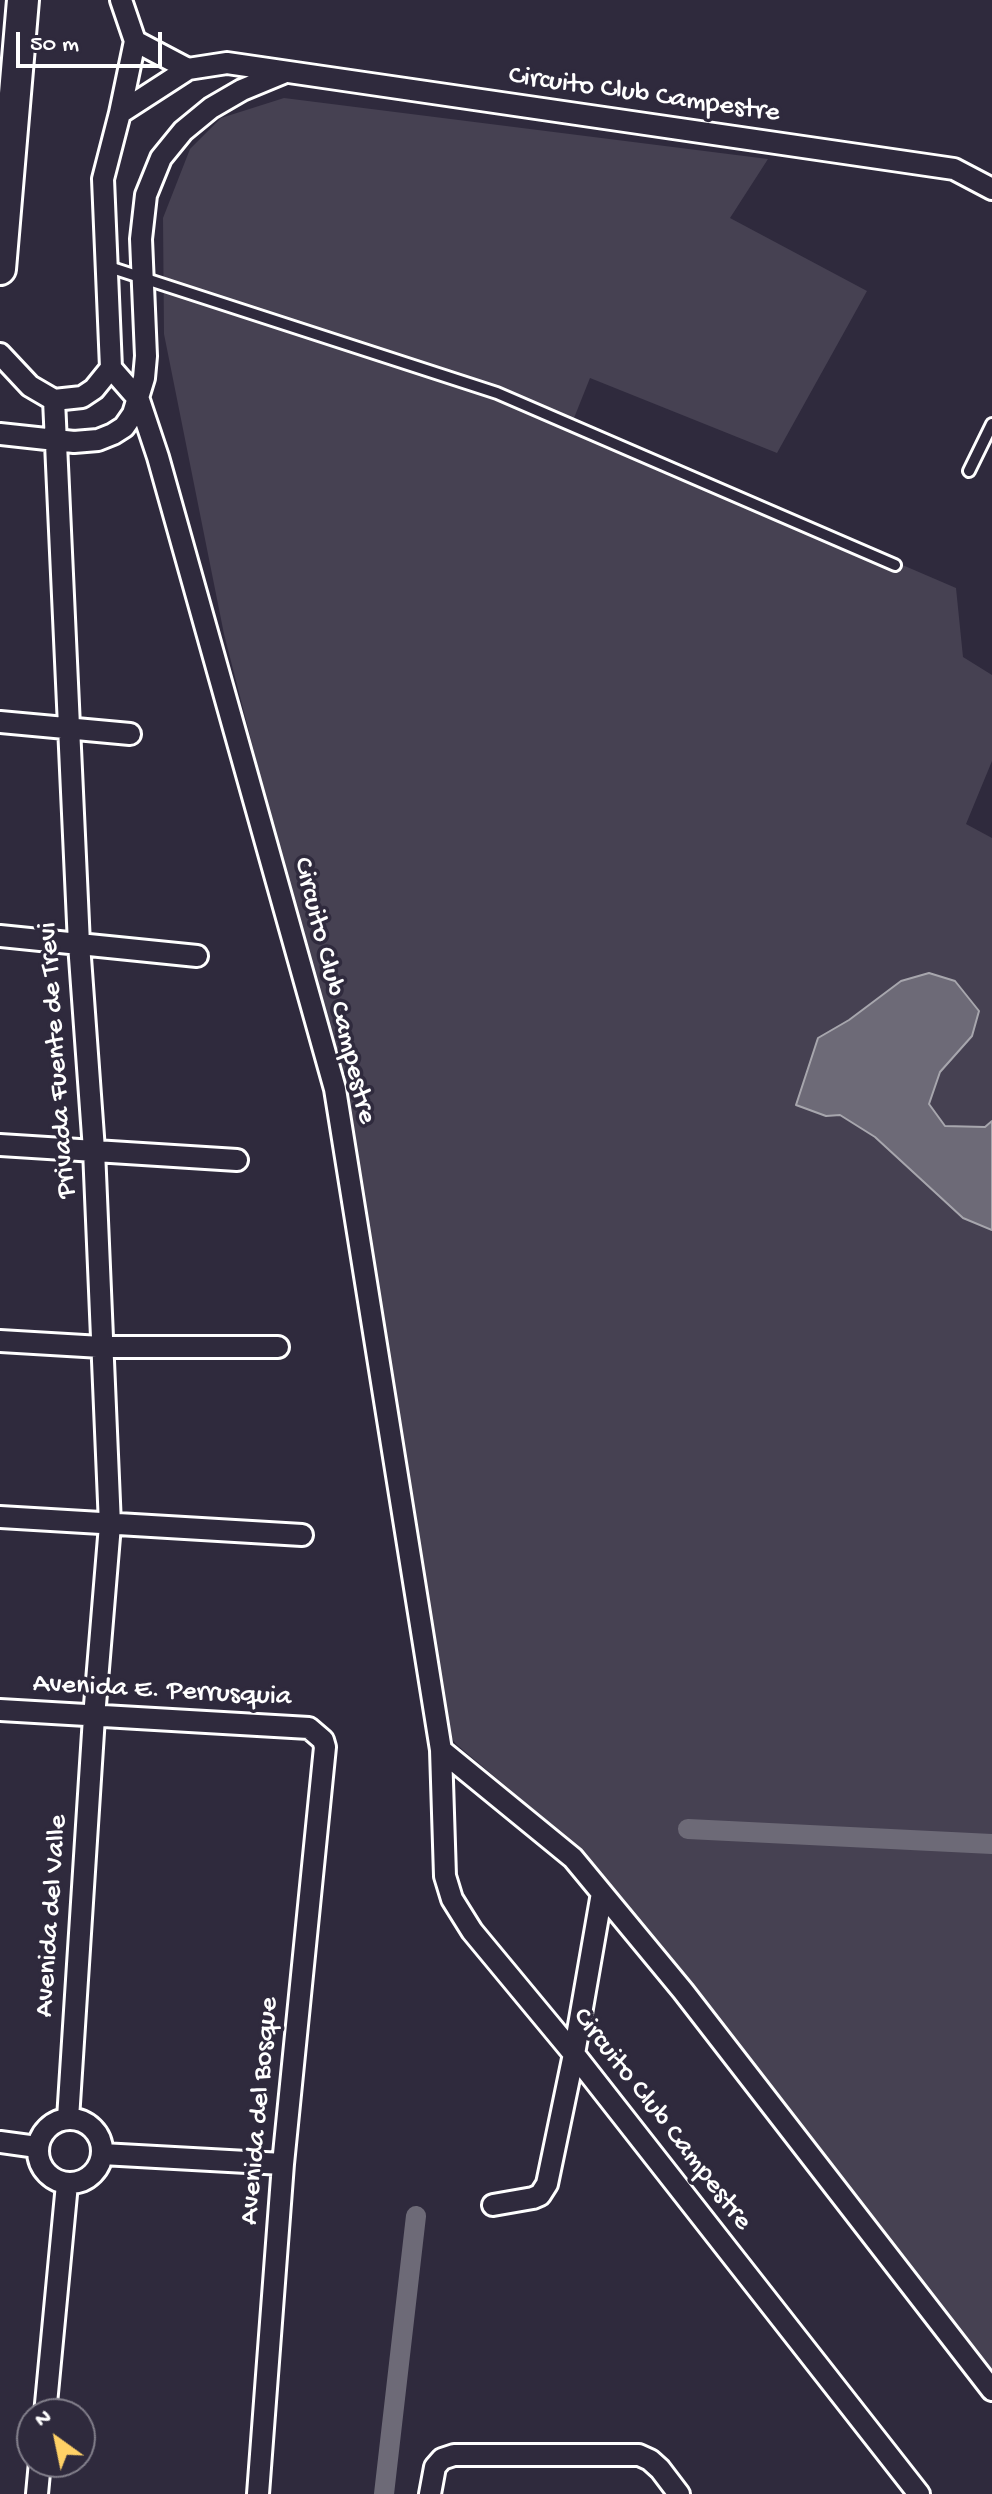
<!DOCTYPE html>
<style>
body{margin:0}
#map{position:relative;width:992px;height:2494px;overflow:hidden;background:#2f2a3d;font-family:"Gochi Hand",sans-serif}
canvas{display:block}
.north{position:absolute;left:16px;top:2398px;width:80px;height:80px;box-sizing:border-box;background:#2f2a3d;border:2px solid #827f8b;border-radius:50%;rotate:327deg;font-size:22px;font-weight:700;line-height:32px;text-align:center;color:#fff}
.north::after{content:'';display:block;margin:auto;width:28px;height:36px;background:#ffd166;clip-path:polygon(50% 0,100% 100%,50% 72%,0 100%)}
.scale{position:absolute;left:16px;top:32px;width:146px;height:36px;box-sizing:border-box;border:4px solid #fff;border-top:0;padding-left:10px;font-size:24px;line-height:28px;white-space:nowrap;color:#fff;-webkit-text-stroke:6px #2f2a3d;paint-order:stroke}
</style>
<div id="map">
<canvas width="992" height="2494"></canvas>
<div class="north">N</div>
<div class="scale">50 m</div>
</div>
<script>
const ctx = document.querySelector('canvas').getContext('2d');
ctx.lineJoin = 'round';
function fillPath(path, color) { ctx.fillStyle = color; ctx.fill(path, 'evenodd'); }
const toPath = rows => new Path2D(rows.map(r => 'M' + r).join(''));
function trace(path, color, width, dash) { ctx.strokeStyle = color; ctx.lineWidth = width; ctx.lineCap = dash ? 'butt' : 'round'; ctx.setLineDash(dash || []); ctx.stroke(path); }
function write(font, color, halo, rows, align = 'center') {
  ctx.font = font + ' "Gochi Hand",sans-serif'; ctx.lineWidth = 7; ctx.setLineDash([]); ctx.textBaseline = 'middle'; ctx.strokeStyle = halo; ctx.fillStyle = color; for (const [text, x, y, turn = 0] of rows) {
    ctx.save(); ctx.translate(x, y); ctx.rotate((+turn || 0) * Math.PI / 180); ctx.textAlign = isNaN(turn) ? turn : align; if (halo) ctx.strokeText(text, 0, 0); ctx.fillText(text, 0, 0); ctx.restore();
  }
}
fillPath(toPath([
 [284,98,768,159,730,218,867,291,777,453,590,378,572,423,956,588,963,657,992,675,992,761,966,824,992,838,992,1121,985,1127,945,1126,928,1104,940,1072,972,1036,849,1020,818,1038,813,1056,826,1116,840,1115,875,1137,977,1224,992,1230,992,2374,688,1984,560,1832,456,1744,444,1728,340,1088,224,634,164,334,163,218,190,149,221,118]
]), '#464152');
const water = toPath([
 [929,973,955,981,979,1011,972,1036,940,1072,929,1104,945,1126,985,1127,992,1121,992,1230,963,1218,875,1137,840,1115,826,1116,796,1105,818,1038,849,1020,901,981,929,973]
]);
fillPath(water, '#6d6a77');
trace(water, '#a7a6ad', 2);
trace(toPath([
 [688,1829,992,1844],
 [384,2494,416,2216]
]), '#6d6a77', 20);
const lane = toPath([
 [106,266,497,393,895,565],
 [969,471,992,424]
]);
const street = toPath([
 [135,41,188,69],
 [120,113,135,41,121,0],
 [0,354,30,386,54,400,82,397,94,389,111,368],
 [54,400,79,944,94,1150,110,1525,94,1717,68,2119],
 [0,434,74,442,98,440,113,434,124,427,133,414,144,378,146,356,141,239,146,195,161,158,183,131,211,108,242,90,283,73],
 [0,722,130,734],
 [0,936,197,956],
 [0,1145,237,1160],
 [0,1341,101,1347,278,1347],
 [0,1517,302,1535],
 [0,1710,309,1728,323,1740,325,1747,283,2164,258,2494],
 [441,1750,573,1858,683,1991,992,2390],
 '38 2151a32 32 0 1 1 64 0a32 32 0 1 1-64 0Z',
 [0,2142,37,2147],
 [102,2154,283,2164],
 [493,2205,533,2198,540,2195,547,2184,574,2054,602,1893],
 [45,2414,67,2184],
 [37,2494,40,2462],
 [430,2494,435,2467,442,2459,454,2455,639,2455,650,2460,660,2469,679,2494],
 [919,2494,574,2054,472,1931,452,1899,445,1876,441,1750,335,1089,158,457,139,400,111,368,103,179,120,113,188,69,227,63,954,169,992,189]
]);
const secondary = toPath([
 [0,269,23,0]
]);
trace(lane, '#fff', 16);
trace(street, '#fff', 26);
trace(secondary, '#fff', 36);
trace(lane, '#2f2a3d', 10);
trace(street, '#2f2a3d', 20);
trace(secondary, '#2f2a3d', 30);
write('28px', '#fff', '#2f2a3d', [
 ["Circuito Club Campestre",644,96,8],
 ["Circuito Club Campestre",333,991,76],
 ["Privada Fuente de Trevi",59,1060,-94],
 ["Avenida E. Perrusquia",162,1692,3],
 ["Avenida del Valle",53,1916,-86],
 ["Avenida del Bosque",261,2111,-85],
 ["Circuito Club Campestre",661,2120,52]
]);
</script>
